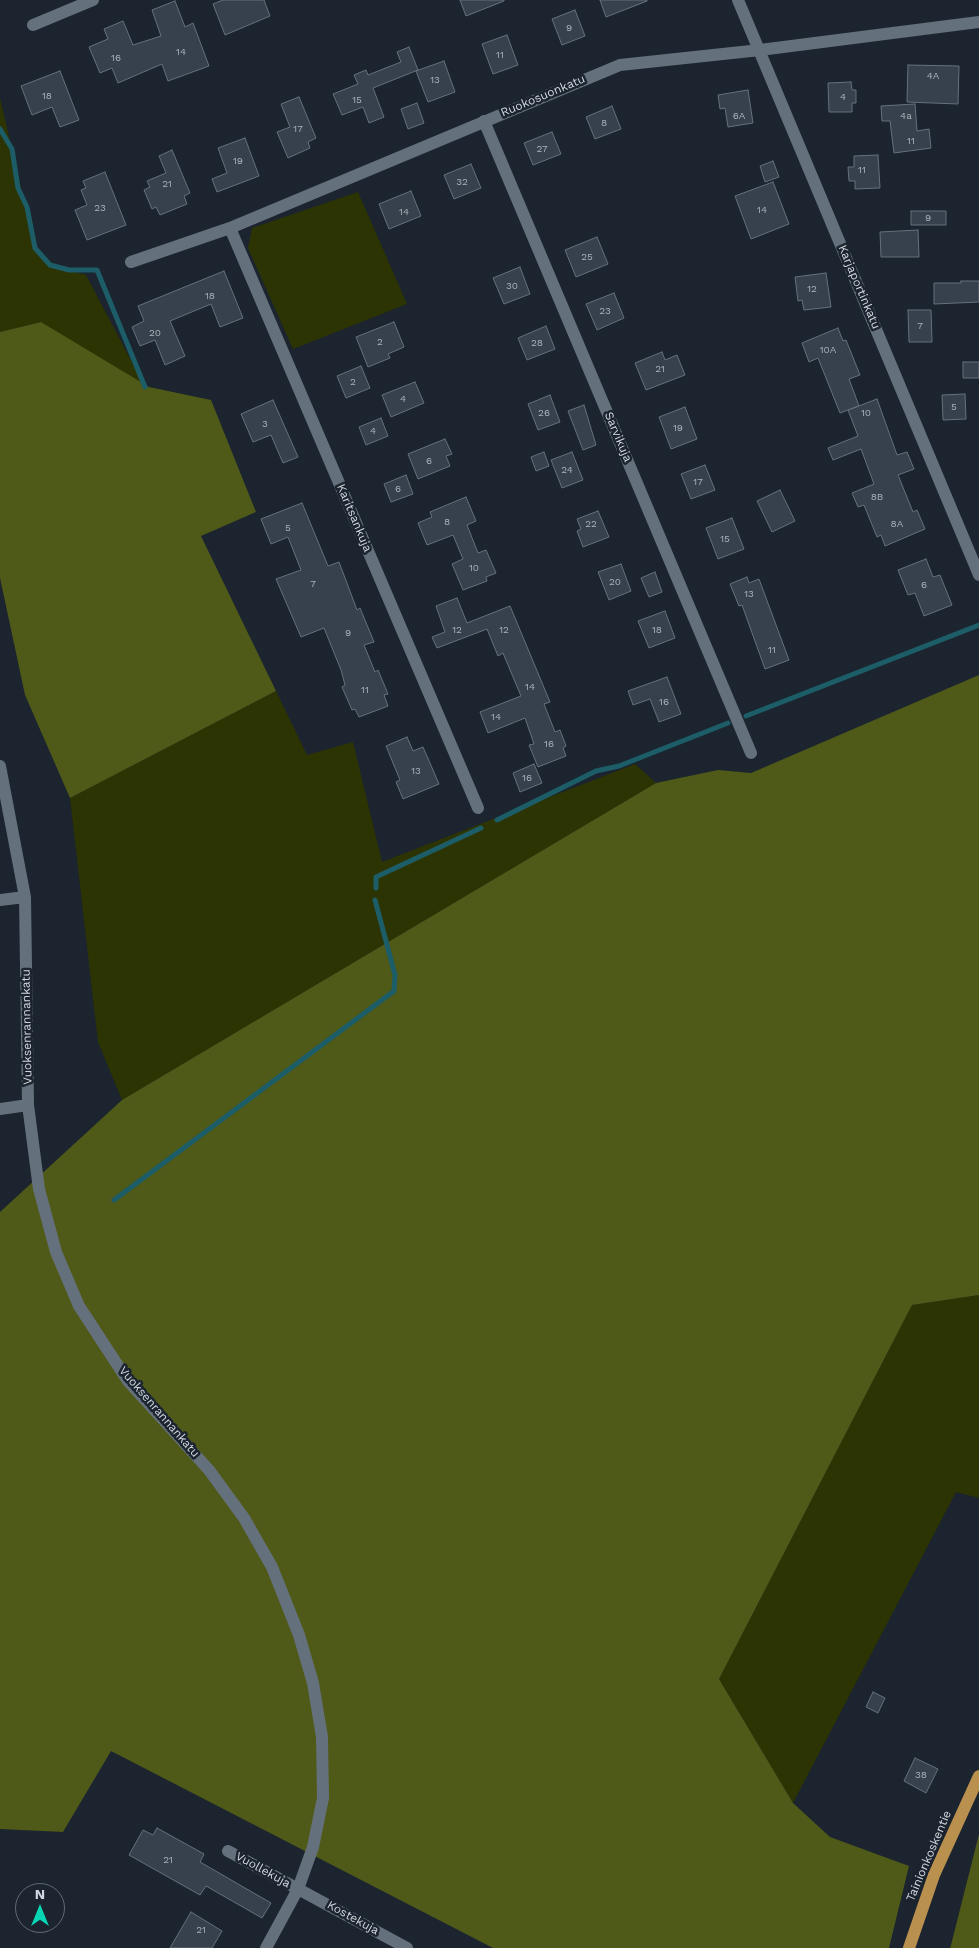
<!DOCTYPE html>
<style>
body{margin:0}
#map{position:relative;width:979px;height:1948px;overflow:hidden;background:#1b242f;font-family:"Work Sans",sans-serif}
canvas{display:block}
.north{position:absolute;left:15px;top:1883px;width:50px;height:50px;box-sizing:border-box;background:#1b242f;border:1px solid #646c75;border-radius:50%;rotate:0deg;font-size:14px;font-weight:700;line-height:20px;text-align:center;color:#d1d7de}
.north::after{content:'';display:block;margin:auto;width:18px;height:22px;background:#09d5b5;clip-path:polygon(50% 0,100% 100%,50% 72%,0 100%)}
</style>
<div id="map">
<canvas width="979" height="1948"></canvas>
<div class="north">N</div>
</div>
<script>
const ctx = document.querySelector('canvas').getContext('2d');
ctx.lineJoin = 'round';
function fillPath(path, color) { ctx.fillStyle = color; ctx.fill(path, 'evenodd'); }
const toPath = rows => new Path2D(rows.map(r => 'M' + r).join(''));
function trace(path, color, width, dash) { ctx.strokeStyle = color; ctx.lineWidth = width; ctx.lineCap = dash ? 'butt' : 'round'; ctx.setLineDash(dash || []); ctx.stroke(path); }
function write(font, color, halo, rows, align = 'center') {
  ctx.font = font + ' "Work Sans",sans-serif'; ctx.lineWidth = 5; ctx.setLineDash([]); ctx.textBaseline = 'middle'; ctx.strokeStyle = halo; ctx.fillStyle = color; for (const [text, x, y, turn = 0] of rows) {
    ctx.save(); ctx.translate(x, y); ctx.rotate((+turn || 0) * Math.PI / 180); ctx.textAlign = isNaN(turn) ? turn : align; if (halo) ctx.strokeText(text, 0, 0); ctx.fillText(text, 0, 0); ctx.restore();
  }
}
fillPath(toPath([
 [0,98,35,248,57,267,86,275,145,387,41,322,0,332],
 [358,192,407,304,293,349,248,248,252,228],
 [276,691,307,755,353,742,382,862,635,764,656,783,122,1100,98,1042,70,798],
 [979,1295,979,1498,956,1492,793,1803,719,1679,912,1305]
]), '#2d3403');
fillPath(toPath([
 [41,322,149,387,211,400,256,512,201,536,276,691,70,798,25,695,0,578,0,332],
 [979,675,979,1295,912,1305,719,1679,793,1803,830,1837,909,1866,889,1948,493,1948,111,1751,63,1832,0,1829,0,1212,122,1100,656,783,718,770,751,773],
 [979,1834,979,1948,950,1948,951,1945]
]), '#4f5918');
trace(toPath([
 [0,129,12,149,18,188,27,207,35,248,50,265,69,270,97,270,145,387],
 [746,716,979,625],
 [497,820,596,771,619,766,728,723],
 [376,888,376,877,481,828],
 [114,1200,394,991,395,975,375,900]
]), '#1c5d67', 5);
const building = toPath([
 [223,0,264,0,270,16,225,35,213,4,223,0],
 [460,0,504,0,504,1,466,16,460,0],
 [600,0,647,0,647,1,606,17,600,0],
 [175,1,185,27,193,23,209,66,168,81,162,64,118,83,112,68,100,73,89,47,108,39,104,29,123,21,133,45,161,36,152,10,175,1],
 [575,10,585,36,562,45,552,19,575,10],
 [507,35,518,65,493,74,482,44,507,35],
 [409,47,418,70,373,88,384,117,369,123,363,107,342,115,333,94,358,84,354,75,366,70,368,75,401,62,397,52,409,47],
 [444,61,455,92,428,102,416,71,444,61],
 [908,65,959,66,958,104,907,102,908,65],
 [60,71,79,120,60,127,52,107,32,115,21,86,60,71],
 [851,82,852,90,856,90,856,103,852,103,852,112,829,112,828,83,851,82],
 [748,90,753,123,728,127,725,108,720,109,718,95,748,90],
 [299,97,316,138,308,142,310,148,288,158,277,132,290,127,281,104,299,97],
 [417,103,424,123,408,129,401,109,417,103],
 [915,104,917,131,929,129,931,148,894,153,890,121,882,121,881,106,915,104],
 [612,106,621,129,595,139,586,117,612,106],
 [552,132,561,154,533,165,524,143,552,132],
 [245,138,259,176,217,192,212,179,227,173,218,148,245,138],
 [172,150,190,193,184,196,187,204,160,215,156,207,152,209,144,190,150,187,147,181,166,173,159,156,172,150],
 [878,155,880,188,855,189,855,181,849,181,848,167,854,167,854,156,878,155],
 [773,161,779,177,765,182,760,166,773,161],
 [471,164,481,188,454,199,444,175,471,164],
 [105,172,126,225,87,240,75,210,87,205,81,190,86,188,83,181,105,172],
 [773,182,789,224,751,239,735,196,773,182],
 [411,191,421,216,389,229,379,204,411,191],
 [911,211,946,211,946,225,911,225,911,211],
 [918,230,919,257,881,257,880,232,918,230],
 [597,237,608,264,576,277,565,250,597,237],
 [520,267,530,294,504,304,493,278,520,267],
 [224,271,243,318,220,327,211,304,170,321,185,356,165,365,155,340,140,346,132,327,144,321,138,306,224,271],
 [826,273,831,307,804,310,802,300,798,301,795,277,826,273],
 [961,281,979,281,979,302,934,304,934,283,961,283,961,281],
 [614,293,624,318,597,330,586,304,614,293],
 [908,310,931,310,932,342,909,342,908,310],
 [394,322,404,347,388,354,390,358,368,367,356,337,394,322],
 [546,326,555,349,527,360,518,338,546,326],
 [838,328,843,341,846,340,860,375,849,379,859,406,840,413,818,358,809,362,802,343,838,328],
 [662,352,665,360,677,355,685,375,646,390,635,363,662,352],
 [963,362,979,362,979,378,963,378,963,362],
 [361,366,370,388,346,398,337,376,361,366],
 [415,382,424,403,391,417,382,395,415,382],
 [965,394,966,419,943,420,942,395,965,394],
 [550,395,560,422,538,430,528,404,550,395],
 [877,399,897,455,907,452,914,469,898,475,913,512,917,510,925,529,885,546,881,535,877,537,864,505,858,507,852,493,874,484,861,449,833,460,828,448,858,436,848,410,877,399],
 [273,400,298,457,283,463,271,435,253,442,241,414,273,400],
 [584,405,596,445,583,450,568,411,584,405],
 [685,407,697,439,671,449,659,417,685,407],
 [381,418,388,436,366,445,359,427,381,418],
 [445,439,452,454,446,456,450,466,418,479,408,454,445,439],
 [544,452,549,466,536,471,531,457,544,452],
 [572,452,583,480,562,488,551,460,572,452],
 [705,465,715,490,691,499,681,474,705,465],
 [406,475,413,494,391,502,384,484,406,475],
 [780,490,795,521,772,532,757,501,780,490],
 [466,497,476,521,467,525,478,553,486,550,496,573,486,577,487,581,463,590,452,564,463,559,453,535,427,545,418,523,432,517,430,512,466,497],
 [302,503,328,566,339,562,357,610,360,608,374,642,364,645,375,672,378,670,388,694,384,695,388,706,359,717,355,709,352,710,342,687,345,685,341,670,324,628,301,637,276,579,301,570,288,537,271,544,261,519,302,503],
 [598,511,609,537,583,547,577,531,581,529,577,519,598,511],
 [732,518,744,549,718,559,706,528,732,518],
 [926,559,933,577,940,575,952,605,924,616,915,593,908,595,898,570,926,559],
 [621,564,631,591,609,600,598,572,621,564],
 [655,572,662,592,649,597,641,578,655,572],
 [747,577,749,583,759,579,789,660,765,669,742,605,739,606,730,584,747,577],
 [457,598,467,623,510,606,550,702,544,704,555,732,560,730,566,746,563,748,566,756,538,767,529,745,534,744,525,718,488,733,480,712,521,696,503,653,498,656,487,629,437,648,432,637,445,632,436,606,457,598],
 [665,611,675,638,649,648,638,621,665,611],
 [667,677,681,714,659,722,650,699,633,705,628,691,667,677],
 [407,737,413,751,423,747,439,784,403,799,396,782,400,780,386,746,407,737],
 [534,764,542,783,520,792,513,773,534,764],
 [873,1692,885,1698,878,1713,866,1707,873,1692],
 [915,1758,938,1769,926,1793,904,1781,915,1758],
 [157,1828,204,1854,200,1862,271,1903,262,1918,206,1886,200,1895,129,1855,143,1830,153,1835,157,1828],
 [191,1912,222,1931,212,1948,170,1948,191,1912]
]);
fillPath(building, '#37414d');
trace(building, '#66717e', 1);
trace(toPath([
 [738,0,979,575],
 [33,25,93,0],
 [484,121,751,753],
 [230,228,478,808],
 [131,262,230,228,620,65,760,50,979,22],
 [0,766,25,897,28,1105,39,1189,56,1252,79,1306,128,1381,209,1470,244,1518,272,1567,299,1635,313,1683,322,1737,323,1798,313,1847,298,1889,266,1948],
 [0,900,25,897],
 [0,1109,28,1105],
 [228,1851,407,1948]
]), '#65707d', 12);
trace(toPath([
 [909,1948,934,1875,979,1776]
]), '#ba904f', 12);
write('10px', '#aab2ba', null, [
 ["9",569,28],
 ["14",181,52],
 ["11",500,55],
 ["16",116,58],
 ["4A",933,76],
 ["13",435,80],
 ["18",47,96],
 ["4",843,97],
 ["15",357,100],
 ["6A",739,116],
 ["4a",906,116],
 ["8",604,123],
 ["17",298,129],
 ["11",911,141],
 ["27",542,149],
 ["19",238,161],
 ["11",862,170],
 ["32",462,182],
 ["21",167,184],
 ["23",100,208],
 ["14",762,210],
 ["14",404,212],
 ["9",928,218],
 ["25",587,257],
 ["30",512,286],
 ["12",812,289],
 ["18",210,296],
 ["23",605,311],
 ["7",920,326],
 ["20",155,333],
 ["2",380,342],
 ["28",537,343],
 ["10A",828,350],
 ["21",660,369],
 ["2",353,382],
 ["4",403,399],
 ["5",954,407],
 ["26",544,413],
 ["10",866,413],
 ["3",265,424],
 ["19",678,428],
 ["4",373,431],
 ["6",429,461],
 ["24",567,470],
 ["17",698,482],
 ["6",398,489],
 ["8B",877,497],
 ["8",447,522],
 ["22",591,524],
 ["8A",897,524],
 ["5",288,528],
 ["15",725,539],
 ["10",474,568],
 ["20",615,582],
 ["7",313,584],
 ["6",924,585],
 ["13",749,594],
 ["12",457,630],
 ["12",504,630],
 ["18",657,630],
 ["9",348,633],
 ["11",772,650],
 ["14",530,687],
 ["11",365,690],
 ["16",664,702],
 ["14",496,717],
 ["16",549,744],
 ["13",416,771],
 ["16",527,778],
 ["38",921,1775],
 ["21",168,1860],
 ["21",201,1930]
]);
write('12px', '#d1d7de', '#1b242f', [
 ["Ruokosuonkatu",543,96,-23],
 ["Karjaportinkatu",859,287,67],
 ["Sarvikuja",618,437,67],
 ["Karitsankuja",354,518,67],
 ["Vuoksenrannankatu",27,1027,-91],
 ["Vuoksenrannankatu",159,1412,49],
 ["Tainionkoskentie",929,1856,-67],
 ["Vuollekuja",263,1870,29],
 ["Kostekuja",353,1918,29]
]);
</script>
